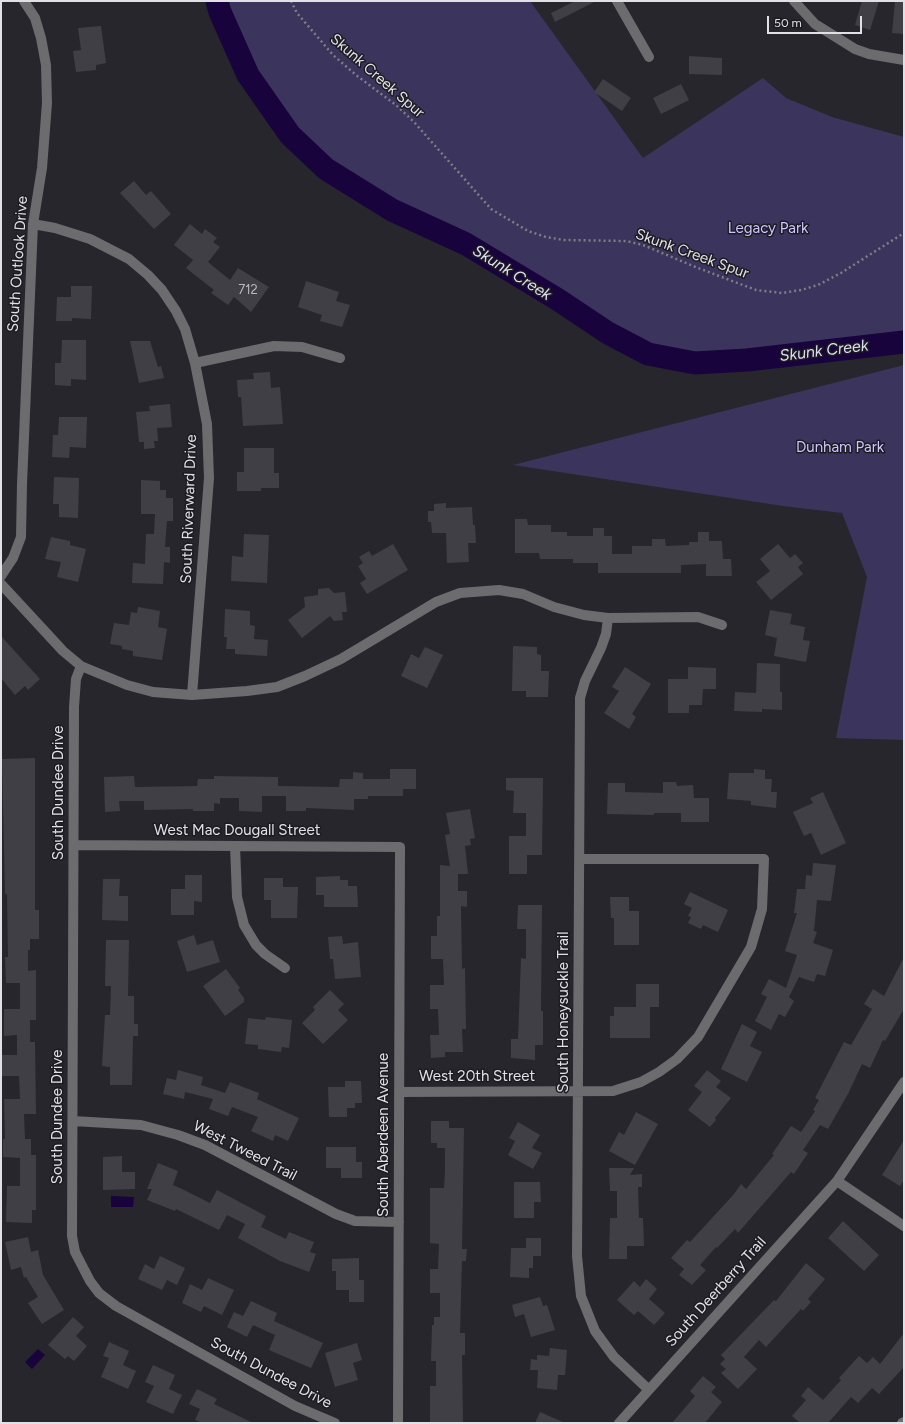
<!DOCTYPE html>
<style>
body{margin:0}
#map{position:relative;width:905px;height:1424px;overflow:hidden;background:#27262d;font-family:Figtree,sans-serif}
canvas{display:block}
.frame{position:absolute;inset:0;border:2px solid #e1e1e5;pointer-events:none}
.scale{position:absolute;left:767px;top:16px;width:95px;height:18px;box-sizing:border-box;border:2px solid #e1e1e5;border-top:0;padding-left:5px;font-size:12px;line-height:14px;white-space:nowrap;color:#e1e1e5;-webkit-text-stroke:3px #1d1c23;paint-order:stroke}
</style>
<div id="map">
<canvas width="905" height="1424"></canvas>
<div class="frame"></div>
<div class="scale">50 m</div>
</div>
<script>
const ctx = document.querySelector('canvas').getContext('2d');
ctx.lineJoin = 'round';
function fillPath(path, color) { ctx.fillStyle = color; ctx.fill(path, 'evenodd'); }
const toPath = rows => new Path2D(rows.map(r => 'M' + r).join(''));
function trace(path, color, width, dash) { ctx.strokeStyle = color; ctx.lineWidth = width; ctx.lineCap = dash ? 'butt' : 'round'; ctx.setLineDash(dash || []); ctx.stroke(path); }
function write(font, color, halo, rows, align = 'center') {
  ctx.font = font + ' Figtree,sans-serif'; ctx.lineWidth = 3; ctx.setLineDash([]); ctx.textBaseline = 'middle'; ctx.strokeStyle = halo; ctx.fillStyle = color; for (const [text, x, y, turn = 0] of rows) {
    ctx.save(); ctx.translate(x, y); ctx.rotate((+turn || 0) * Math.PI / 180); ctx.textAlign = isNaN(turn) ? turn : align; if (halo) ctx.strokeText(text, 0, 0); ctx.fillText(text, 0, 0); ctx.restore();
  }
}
fillPath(toPath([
 [217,1,530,1,643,158,763,78,786,98,832,117,904,137,904,342,747,360,695,363,648,354,608,333,557,299,466,244,392,210,326,169,290,135,248,75,220,12],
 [904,365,904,740,836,738,867,577,842,513,783,506,513,465]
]), '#3b345c');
fillPath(toPath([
 [111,1196,134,1197,133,1207,111,1207],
 [38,1349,45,1355,32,1369,25,1362]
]), '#18033d');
trace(toPath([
 [217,1,220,12,248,75,290,135,326,169,392,210,466,244,557,299,608,333,648,354,695,363,747,360,904,342]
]), '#18033d', 23);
fillPath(toPath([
 [575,1,596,1,555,22,551,13],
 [862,1,879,1,870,30,855,25],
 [895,1,904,2,904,34,892,33],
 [101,26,106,63,96,65,96,70,76,72,73,51,81,50,78,28],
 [689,56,722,58,722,75,689,74],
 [603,79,631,98,622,111,594,92],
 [681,84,689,100,661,114,653,98],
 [134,181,146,195,151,191,171,214,154,229,120,193],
 [190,224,202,234,205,229,217,238,213,242,220,247,208,262,230,280,238,268,269,287,251,312,234,297,228,305,211,293,214,290,186,268,193,260,174,245],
 [306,281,339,292,336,301,350,305,342,327,320,321,322,315,298,307],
 [71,286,92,286,91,319,72,318,72,321,56,321,57,297,71,297],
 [62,340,86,340,86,380,71,379,71,386,55,385,55,363,61,363],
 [130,341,150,341,158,367,161,366,164,378,139,383],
 [270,372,271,388,280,387,283,424,243,426,241,397,238,397,237,380,254,379,253,373],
 [170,404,172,427,157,428,158,441,154,441,155,448,144,449,144,442,139,442,136,412,150,411,149,406],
 [59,417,87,417,86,448,70,447,69,458,52,457,53,435,58,435],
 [244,448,274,448,274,473,279,473,279,488,261,488,261,491,237,491,237,472,244,472],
 [54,477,79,478,78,518,59,517,59,504,53,504],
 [141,480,160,481,160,490,166,490,166,498,173,498,173,521,167,521,165,547,170,547,170,563,164,562,163,584,132,583,133,563,145,564,146,534,154,534,155,514,141,514],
 [446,503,446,508,472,507,473,525,475,525,476,543,468,543,469,562,447,563,446,533,432,533,431,522,428,522,428,511,434,511,434,504],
 [515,519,527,519,528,525,551,525,551,532,567,532,567,536,593,536,593,528,604,528,604,536,612,536,612,554,632,554,632,546,652,546,652,539,665,539,666,546,689,545,689,542,698,542,698,532,709,532,709,541,722,541,723,559,731,559,732,576,706,576,706,564,681,565,681,573,598,573,598,563,573,563,573,559,540,559,539,553,515,553],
 [244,534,269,535,267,583,231,581,232,556,243,557],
 [51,537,70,541,70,545,86,549,78,582,57,577,61,562,45,559],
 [393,544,408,570,367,594,360,583,366,579,358,566,363,563,359,557,369,551,372,556],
 [778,544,790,558,795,554,803,563,798,567,803,574,771,600,756,582,770,571,760,559],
 [329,588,334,593,345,592,347,612,342,612,343,620,334,621,330,616,302,638,288,620,305,607,304,597,318,595,318,589],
 [138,607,160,611,158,627,167,629,162,660,133,656,133,651,122,649,122,646,110,644,114,623,129,625,131,612,137,613],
 [225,609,250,611,250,625,255,626,254,639,268,640,267,656,235,654,235,649,226,649,227,637,224,637],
 [770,610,792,614,790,624,805,627,803,640,810,641,806,662,774,656,777,638,765,635],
 [1,636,40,679,28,690,25,686,15,695,1,678],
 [513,646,537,647,537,654,541,655,541,671,549,671,548,697,526,697,526,691,512,691],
 [425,647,443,655,427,688,401,676,411,654,419,658],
 [757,663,780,664,780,692,782,692,782,710,762,709,762,712,734,711,735,692,756,693],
 [625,667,651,684,632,714,636,717,629,729,604,713,619,691,612,687],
 [688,667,716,668,716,689,703,689,702,705,689,705,689,713,668,713,668,679,688,679],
 [35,758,35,910,39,910,39,939,30,939,30,950,28,950,28,971,36,970,36,1020,30,1020,30,1042,35,1042,36,1114,24,1114,25,1139,31,1139,31,1155,36,1155,36,1210,32,1210,32,1223,6,1222,7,1186,20,1186,20,1158,3,1157,3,1139,5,1139,4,1099,20,1099,19,1076,2,1076,2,1055,17,1055,17,1035,4,1036,4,1009,20,1009,20,983,6,983,5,957,8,957,7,894,5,894,2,759],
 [390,769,416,769,416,789,403,789,403,796,368,796,368,799,354,799,354,810,306,808,306,811,286,811,286,796,262,796,262,812,239,811,239,798,220,798,220,804,214,803,214,811,193,811,193,809,144,810,144,801,119,801,120,811,105,812,104,777,134,776,135,787,197,786,198,779,214,779,214,776,278,777,278,786,339,787,340,779,353,779,353,772,363,773,363,779,390,779],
 [754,769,765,770,765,779,772,779,771,792,777,792,776,808,751,805,751,801,727,799,729,773,754,773],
 [506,778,543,778,542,855,527,855,527,874,509,874,509,836,526,836,526,813,513,813,514,791,506,790],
 [663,782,676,782,677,786,693,785,694,798,709,798,709,822,681,822,681,813,654,813,654,815,607,814,608,783,625,783,625,792,663,793],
 [823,792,846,843,821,855,811,833,804,836,793,812,813,803,810,798],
 [470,809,475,838,470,839,471,845,465,846,468,874,458,874,458,891,467,891,467,907,461,906,462,969,465,968,466,1029,462,1029,463,1052,445,1052,445,1057,431,1058,430,1035,439,1035,438,1009,430,1009,430,985,444,985,443,959,431,959,431,936,437,936,437,916,440,916,440,865,450,866,445,835,450,834,446,813],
 [813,863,836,865,831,901,817,900,814,931,817,932,813,943,833,950,825,976,817,974,814,982,799,977,789,997,794,1001,785,1017,779,1014,771,1030,755,1021,767,997,761,994,769,979,786,988,797,955,785,951,797,913,794,913,797,889,805,889,806,875,812,876],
 [185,875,202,875,202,902,194,901,194,915,171,915,171,889,185,889],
 [340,876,340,880,348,880,348,886,357,886,358,907,324,907,324,895,316,895,316,877],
 [264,878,283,878,283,887,298,887,297,918,271,918,271,900,264,900],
 [103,879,120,879,119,896,128,896,128,921,102,920],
 [690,892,728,910,718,932,703,925,701,929,688,923,691,917,688,916,692,908,684,904],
 [610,897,629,897,629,911,639,911,639,945,614,945,614,918,611,918],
 [518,905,542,905,541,1011,543,1011,543,1045,535,1045,535,1060,511,1058,511,1039,518,1039,521,958,526,959,526,929,517,929],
 [194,935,197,945,213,940,220,962,187,972,177,941],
 [342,936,343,944,358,942,361,977,335,979,333,959,330,959,328,937],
 [106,940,129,940,128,996,134,996,134,1024,138,1024,138,1036,133,1036,132,1085,110,1085,110,1067,102,1066,105,1015,110,1015,111,986,105,986],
 [904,957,904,1009,885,1041,883,1040,870,1068,862,1064,848,1094,828,1129,820,1125,803,1150,808,1153,794,1174,791,1172,738,1233,735,1229,717,1248,716,1247,700,1265,706,1270,692,1285,679,1275,684,1269,671,1258,687,1240,690,1242,734,1194,741,1184,746,1189,774,1155,772,1154,791,1126,801,1132,815,1111,813,1110,819,1100,815,1098,844,1042,851,1045,872,1009,864,1004,873,989,884,996],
 [226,969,240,988,238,990,244,998,244,1002,225,1016,203,986],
 [636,984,659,984,659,1007,650,1007,650,1038,610,1038,610,1016,614,1016,614,1007,636,1007],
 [330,990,344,1004,338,1010,348,1020,323,1044,302,1023,315,1010,313,1007],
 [266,1017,292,1020,289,1048,282,1047,281,1052,258,1049,258,1045,245,1044,248,1018,265,1020],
 [742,1024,757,1032,750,1046,762,1052,747,1082,721,1069],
 [178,1070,203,1077,201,1085,225,1093,230,1082,259,1093,257,1099,299,1118,288,1141,275,1135,273,1141,251,1131,258,1117,232,1107,228,1116,209,1109,213,1099,185,1092,184,1099,163,1094,167,1078,176,1080],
 [707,1070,721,1081,716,1087,731,1098,715,1118,716,1120,710,1127,688,1110,702,1092,694,1086],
 [345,1081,361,1081,362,1103,355,1103,355,1108,347,1108,347,1117,329,1117,328,1087,345,1087],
 [636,1112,658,1124,635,1165,609,1151,619,1132,624,1135],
 [431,1121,449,1121,449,1128,464,1128,462,1249,467,1249,466,1261,462,1261,460,1333,465,1333,465,1355,462,1355,463,1423,430,1423,430,1386,436,1386,436,1361,431,1361,432,1325,434,1325,434,1317,440,1317,440,1293,430,1293,430,1269,438,1269,439,1244,430,1243,430,1188,444,1188,445,1171,445,1148,437,1148,437,1143,431,1143],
 [518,1122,540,1135,532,1148,542,1153,533,1169,508,1155,515,1141,509,1138],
 [904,1140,904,1180,900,1186,882,1175],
 [326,1147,356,1147,356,1162,362,1162,362,1178,341,1178,341,1168,326,1168],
 [122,1156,122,1172,135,1172,135,1189,103,1190,103,1157],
 [158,1163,178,1171,173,1185,184,1190,210,1203,217,1190,266,1216,261,1227,286,1239,289,1232,314,1242,310,1252,316,1254,309,1272,280,1261,238,1238,245,1224,227,1215,219,1230,176,1209,175,1211,147,1200,152,1189,147,1189],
 [609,1168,634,1168,630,1175,642,1174,642,1187,638,1187,639,1218,643,1218,644,1246,627,1246,627,1259,609,1259,610,1218,617,1218,617,1191,610,1191],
 [514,1182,540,1182,541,1202,534,1202,534,1218,514,1218],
 [843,1221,879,1255,864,1271,828,1238],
 [28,1237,31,1252,38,1250,43,1275,64,1310,42,1324,28,1303,38,1297,26,1277,24,1278,21,1267,11,1270,5,1242],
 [526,1238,541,1238,541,1256,533,1256,533,1268,529,1268,529,1278,510,1277,511,1248,526,1248],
 [160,1256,185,1268,177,1285,167,1280,162,1290,138,1279,145,1264,154,1269],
 [359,1258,359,1280,364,1280,364,1302,349,1302,349,1290,336,1290,336,1271,332,1271,332,1259],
 [806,1263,825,1279,808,1299,811,1302,803,1311,801,1309,766,1347,759,1340,744,1357,757,1369,738,1389,721,1373,726,1369,720,1364,725,1359,721,1355,774,1300,776,1301],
 [208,1278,234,1290,222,1315,204,1306,201,1312,182,1303,190,1284,202,1290],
 [646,1279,657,1289,649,1299,665,1313,654,1325,638,1311,634,1315,617,1300,634,1281,640,1287],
 [540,1297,543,1306,547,1305,555,1330,531,1337,524,1314,515,1317,512,1305],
 [251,1301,277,1313,274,1321,323,1343,311,1368,269,1350,275,1335,253,1325,247,1337,227,1327,234,1312,243,1316],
 [73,1317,84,1327,76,1336,87,1346,74,1361,68,1356,65,1359,48,1345],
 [904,1333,904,1367,879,1394,872,1388,858,1403,851,1397,828,1423,800,1423,792,1416,806,1400,801,1396,808,1387,823,1400,841,1380,839,1378,859,1356,867,1363,873,1357,880,1364],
 [109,1342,129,1351,123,1365,136,1371,128,1389,101,1377,109,1358,103,1356],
 [357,1343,362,1360,353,1363,358,1380,335,1387,325,1353],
 [550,1348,567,1350,565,1375,558,1375,557,1390,537,1388,538,1370,530,1370,531,1359,537,1360,537,1355,549,1356],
 [153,1365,175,1375,169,1389,182,1395,173,1414,146,1402,154,1386,145,1382],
 [703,1376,716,1387,711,1392,722,1402,705,1423,672,1423,695,1396,690,1391],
 [197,1389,217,1399,214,1404,253,1423,202,1423,195,1420,200,1409,189,1404],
 [540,1412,565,1423,535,1423]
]), '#403f46');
trace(toPath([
 [291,1,297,13,333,55,356,75,396,105,414,122,491,209,528,231,546,237,564,240,626,241,643,245,698,268,756,290,782,293,801,290,818,285,841,273,904,233]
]), '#7f7e84', 2.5, [2, 3]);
trace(toPath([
 [617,1,649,57],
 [794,1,815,24,855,49,869,54,904,60],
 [33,224,55,228,90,239,129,259,148,275,162,290,176,311,185,329,195,363,207,424,209,478,192,695],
 [195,363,274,346,302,347,340,358],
 [1,576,13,558,21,537,22,484,33,224,42,168,47,103,46,65,41,38,35,18,24,1],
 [1,584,63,651,81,666,127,685,153,692,192,695,247,691,277,687,305,676,341,659,436,602,460,593,499,590,523,594,554,607,584,615,608,618,698,617,722,625],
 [608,618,606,634,601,648,585,681,580,698,577,1256,581,1296,595,1331,614,1357,648,1389],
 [81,666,76,679,74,707,72,1236,75,1252,90,1281,99,1293,116,1306,295,1406,335,1423],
 [74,845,400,847,398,1423],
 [235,846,237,897,244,925,256,945,265,954,285,968],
 [399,1092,613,1091,641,1082,659,1072,677,1059,698,1037,751,947,762,909,764,859,579,859],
 [73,1121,141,1125,178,1135,205,1145,336,1214,355,1221,399,1222],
 [837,1181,904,1226],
 [619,1423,837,1181,904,1082],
 [902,1423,904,1422]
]), '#6c6c6f', 10);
write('13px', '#b9b8bd', null, [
 ["712",248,290]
]);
write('15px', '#e1e1e5', '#1d1c23', [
 ["Skunk Creek Spur",377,76,41],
 ["Skunk Creek Spur",692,254,20],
 ["South Outlook Drive",18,264,-86],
 ["South Riverward Drive",189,509,-88],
 ["South Dundee Drive",59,793,-90],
 ["West Mac Dougall Street",237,831],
 ["South Honeysuckle Trail",564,1012,-90],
 ["West 20th Street",477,1077],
 ["South Dundee Drive",58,1117,-90],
 ["South Aberdeen Avenue",384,1135,-90],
 ["West Tweed Trail",245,1151,27],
 ["South Deerberry Trail",716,1292,-48],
 ["South Dundee Drive",271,1373,28]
]);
write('15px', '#cdc5fe', '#1d1c23', [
 ["Legacy Park",768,229],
 ["Dunham Park",840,448]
]);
write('italic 16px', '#dfddf0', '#1d1c23', [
 ["Skunk Creek",512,273,32],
 ["Skunk Creek",824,351,-7]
]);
</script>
